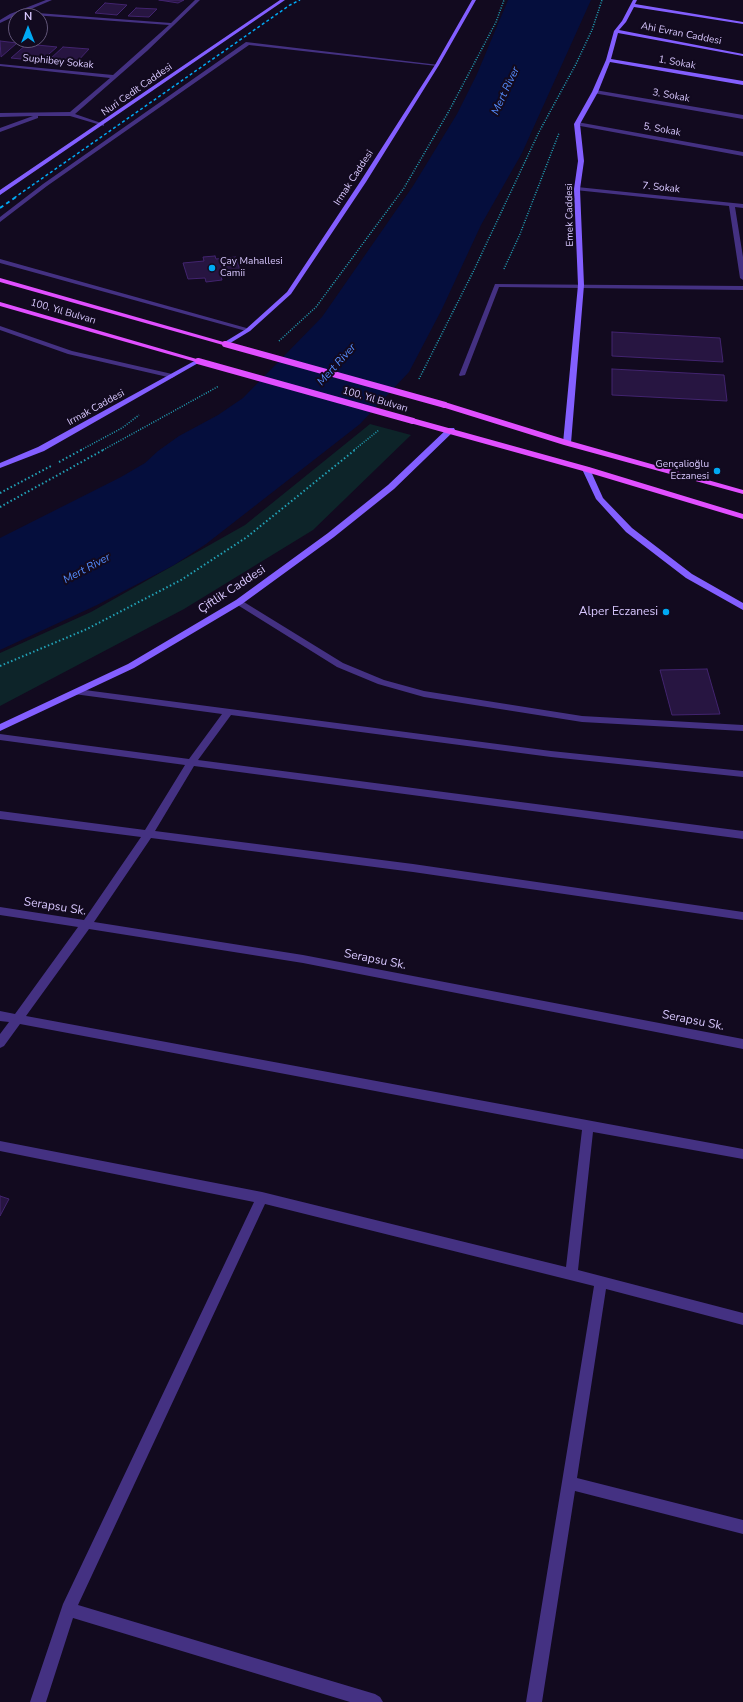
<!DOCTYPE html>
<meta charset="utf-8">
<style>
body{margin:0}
#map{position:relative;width:743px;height:1702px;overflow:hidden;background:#120a1f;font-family:"Nunito Sans",sans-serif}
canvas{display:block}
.north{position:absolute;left:8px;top:8px;width:40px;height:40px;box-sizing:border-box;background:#120a1f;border:1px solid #625679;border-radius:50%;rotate:0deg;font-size:11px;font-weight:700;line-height:16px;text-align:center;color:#d9c8ff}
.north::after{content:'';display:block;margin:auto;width:14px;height:18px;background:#00a9f3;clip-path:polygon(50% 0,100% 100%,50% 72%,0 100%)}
</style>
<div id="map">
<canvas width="743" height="1702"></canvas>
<div class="north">N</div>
</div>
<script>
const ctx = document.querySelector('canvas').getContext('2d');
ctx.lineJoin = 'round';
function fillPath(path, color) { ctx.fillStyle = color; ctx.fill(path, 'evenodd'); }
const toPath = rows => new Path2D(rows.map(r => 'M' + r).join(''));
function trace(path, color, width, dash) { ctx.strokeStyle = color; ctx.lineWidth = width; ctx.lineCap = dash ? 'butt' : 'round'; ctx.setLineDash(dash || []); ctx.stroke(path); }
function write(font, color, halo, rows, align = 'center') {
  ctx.font = font + ' "Nunito Sans",sans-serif'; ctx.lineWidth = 4; ctx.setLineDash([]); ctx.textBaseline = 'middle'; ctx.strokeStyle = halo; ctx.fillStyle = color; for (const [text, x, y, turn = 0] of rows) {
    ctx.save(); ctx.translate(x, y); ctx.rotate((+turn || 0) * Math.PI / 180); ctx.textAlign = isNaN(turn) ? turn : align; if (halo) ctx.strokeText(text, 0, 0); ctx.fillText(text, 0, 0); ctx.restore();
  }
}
fillPath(toPath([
 [370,424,411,435,313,530,184,609,0,706,0,653,91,612,245,525]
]), '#0d2429');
fillPath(toPath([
 [508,0,591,0,522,153,481,225,442,309,409,372,360,424,206,544,174,565,97,605,0,650,0,538,121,477,145,463,158,451,179,436,218,415,243,398,322,317,413,186,457,114,477,74]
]), '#050e3d');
const building = toPath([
 [159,0,184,0,178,3,159,0],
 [105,3,127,5,117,15,95,13,105,3],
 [136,8,157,9,149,17,128,16,136,8],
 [0,41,17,43,1,57,0,41],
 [27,44,57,47,41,61,11,58,27,44],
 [63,47,89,49,76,63,49,60,63,47],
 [215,256,216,259,236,257,241,274,221,276,222,280,206,282,205,278,188,279,183,263,204,261,203,257,215,256],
 [612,332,720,338,723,362,612,356,612,332],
 [612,369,724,375,727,401,612,395,612,369],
 [707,669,720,714,672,715,660,670,707,669],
 [0,1196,9,1199,0,1216,0,1196]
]);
fillPath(building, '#271541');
trace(building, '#42246f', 1);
trace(toPath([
 [504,269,520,234,559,133],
 [279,341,316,307,404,188,449,111,496,22,504,0],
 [419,379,474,270,539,132,576,64,592,30,602,0],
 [81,450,122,428,139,415],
 [103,450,219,386],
 [354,450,379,430]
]), '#22a3b8', 1.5, [1, 1.5]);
trace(toPath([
 [59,462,83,449],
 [0,493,51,466],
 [0,507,105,449],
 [0,666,87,629,181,580,247,537,356,449]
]), '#22a3b8', 2, [1.5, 2.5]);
fillPath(toPath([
 [46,0,52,0,24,12,171,23,195,0,200,0,147,51,75,114,104,124,104,126,70,116,38,116,38,118,0,132,0,128,33,116,0,117,0,113,70,112,110,78,0,66,0,64,113,75,169,25,19,14,0,23,0,20,10,14,46,0],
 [246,42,439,65,437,66,249,45,47,186,0,222,0,217,43,184,246,42],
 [595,90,743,115,743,119,593,93,593,91,595,90],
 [577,122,743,152,743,156,575,125,575,123,577,122],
 [577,187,743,204,743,208,735,207,743,257,743,280,740,278,729,206,575,190,575,188,577,187],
 [0,259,250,329,251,330,246,331,0,263,0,259],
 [495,284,743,286,743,290,499,287,465,375,460,376,459,375,495,284],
 [0,326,72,351,172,374,175,376,172,378,68,354,0,330,0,326],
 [239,599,343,663,384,680,424,691,582,716,743,725,743,731,582,722,424,697,378,684,337,667,236,604,235,602,239,599],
 [77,689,551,751,743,771,743,777,551,757,231,715,198,760,743,831,743,839,194,766,155,831,413,864,743,912,743,920,413,872,151,838,94,922,303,955,743,1039,743,1049,303,963,89,929,26,1016,743,1149,743,1159,593,1132,578,1270,743,1313,743,1325,606,1289,577,1478,743,1520,743,1534,575,1491,542,1702,526,1702,594,1286,265,1204,78,1605,375,1694,380,1697,383,1702,350,1702,73,1618,46,1702,30,1702,63,1604,254,1202,0,1151,0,1141,262,1192,566,1267,582,1130,20,1024,4,1046,0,1048,0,1034,9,1022,0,1021,0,1011,15,1014,78,927,0,915,0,907,84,920,141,837,0,819,0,811,145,830,185,765,0,740,0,734,189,759,222,714,74,694,73,692,77,689]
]), '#443182');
fillPath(toPath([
 [280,0,285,0,0,195,0,190,280,0],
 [472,0,476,0,439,65,366,182,291,294,250,331,227,345,223,345,223,343,246,329,287,292,360,182,435,65,472,0],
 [633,0,637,0,635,4,743,22,743,24,634,7,626,22,619,30,743,54,743,56,618,33,611,59,743,81,743,85,610,62,598,92,580,124,584,161,580,189,584,285,571,443,567,445,563,443,578,285,574,189,578,161,574,124,592,92,606,60,614,31,622,21,633,0],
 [198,359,200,360,200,362,44,451,0,468,0,463,38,447,198,359],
 [448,428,454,428,455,430,394,489,334,537,242,604,134,668,0,731,0,724,128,664,236,600,328,533,388,485,448,428],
 [583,467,589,467,603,498,632,528,692,574,743,603,743,610,686,578,626,532,596,499,582,469,583,467]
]), '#835fff');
fillPath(toPath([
 [0,278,227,343,228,344,223,345,0,282,0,278],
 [0,302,200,360,201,361,196,362,0,306,0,302],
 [442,403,448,403,570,441,743,490,743,494,564,445,442,407,442,403],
 [410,419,416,419,589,467,743,514,743,519,583,471,410,423,410,419]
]), '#e14fff');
trace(toPath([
 [14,198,290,5,300,0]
]), '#00a9f3', 1.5, [3, 2.5]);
trace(toPath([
 [0,208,16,197]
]), '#00a9f3', 2, [4, 3.5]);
trace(toPath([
 [225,344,445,405],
 [198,361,413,421]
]), '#e14fff', 6);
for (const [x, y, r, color] of [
 [212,268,4,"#00a9f3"],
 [717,471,4,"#00a9f3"],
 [666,612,4,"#00a9f3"]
]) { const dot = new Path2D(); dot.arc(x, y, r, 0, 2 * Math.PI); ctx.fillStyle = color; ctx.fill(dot); trace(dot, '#120a1f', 1.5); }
write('10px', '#d9c8ff', '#120a1f', [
 ["Ahi Evran Caddesi",681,34,11],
 ["Suphibey Sokak",58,62,6],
 ["1. Sokak",677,63,10],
 ["Nuri Cedit Caddesi",137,90,-35],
 ["3. Sokak",671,96,10],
 ["5. Sokak",662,130,10],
 ["Irmak Caddesi",354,178,-57],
 ["7. Sokak",661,188,6],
 ["Emek Caddesi",570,215,-91],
 ["100. Yıl Bulvarı",63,312,16],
 ["100. Yıl Bulvarı",375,400,16],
 ["Irmak Caddesi",96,408,-29]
]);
write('10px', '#d9c8ff', '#120a1f', [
 ["Çay Mahallesi",220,262],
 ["Camii",220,274],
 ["Gençalioğlu",709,465,"right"],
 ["Eczanesi",709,477,"right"]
], 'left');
write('italic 11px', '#568eff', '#120a1f', [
 ["Mert River",506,91,-65],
 ["Mert River",337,365,-48],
 ["Mert River",87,569,-28]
]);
write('12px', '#d9c8ff', '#120a1f', [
 ["Çiftlik Caddesi",232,590,-33],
 ["Serapsu Sk.",55,907,9],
 ["Serapsu Sk.",375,960,11],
 ["Serapsu Sk.",693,1021,11]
]);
write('12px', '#d9c8ff', '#120a1f', [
 ["Alper Eczanesi",658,612]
], 'right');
</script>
